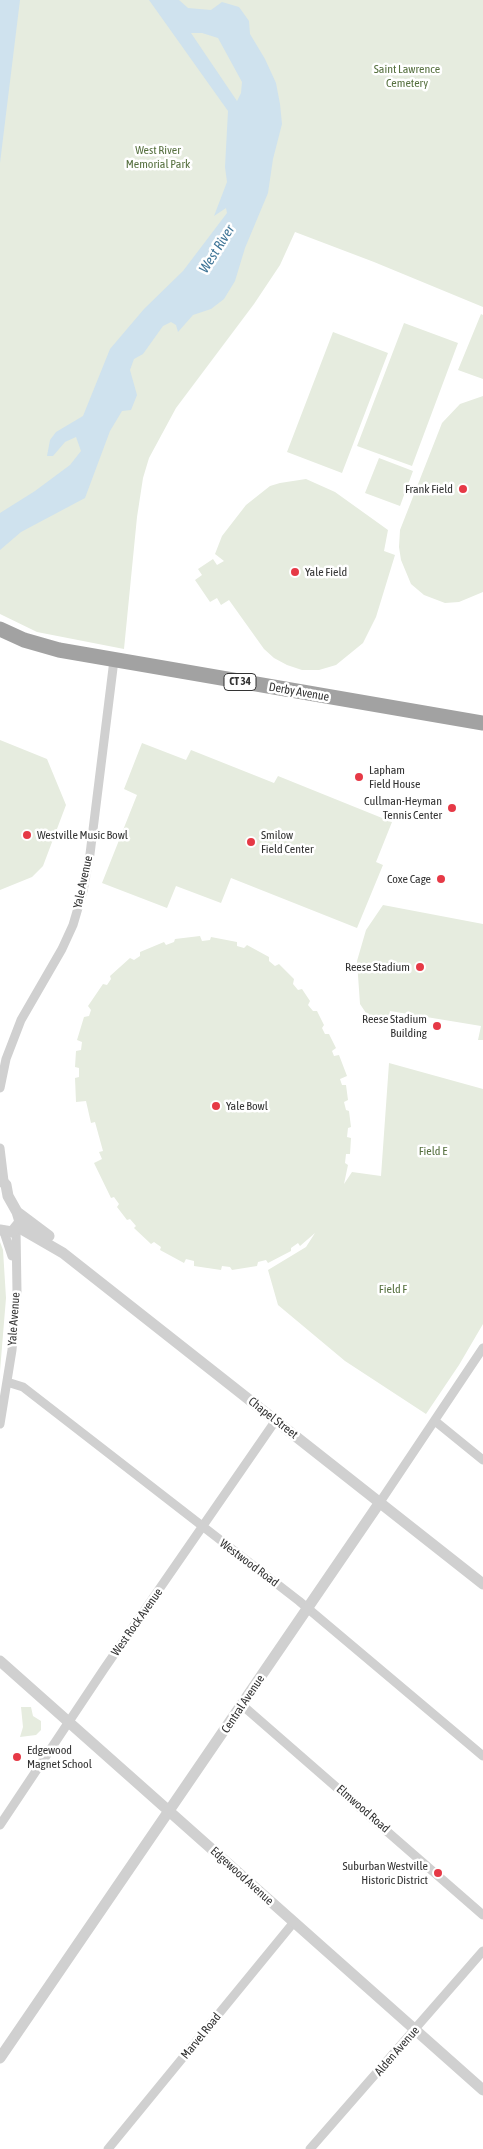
<!DOCTYPE html>
<style>
body{margin:0}
canvas{display:block;background:#fff}
</style>
<canvas width="483" height="2149"></canvas>
<script>
const ctx = document.querySelector('canvas').getContext('2d');
ctx.lineJoin = 'round';
function fillPath(path, color) { ctx.fillStyle = color; ctx.fill(path, 'evenodd'); }
const toPath = rows => new Path2D(rows.map(r => 'M' + r).join(''));
function trace(path, color, width, dash) { ctx.strokeStyle = color; ctx.lineWidth = width; ctx.lineCap = dash ? 'butt' : 'round'; ctx.setLineDash(dash || []); ctx.stroke(path); }
function write(font, color, halo, rows, align = 'center') {
  ctx.font = font + ' "Asap Condensed",sans-serif'; ctx.lineWidth = 5; ctx.setLineDash([]); ctx.textBaseline = 'middle'; ctx.strokeStyle = halo; ctx.fillStyle = color; for (const [text, x, y, turn = 0] of rows) {
    ctx.save(); ctx.translate(x, y); ctx.rotate((+turn || 0) * Math.PI / 180); ctx.textAlign = isNaN(turn) ? turn : align; if (halo) ctx.strokeText(text, 0, 0); ctx.fillText(text, 0, 0); ctx.restore();
  }
}
fillPath(toPath([
 [0,0,483,0,483,307,374,262,295,232,280,265,254,304,176,408,149,458,143,478,137,517,124,649,37,632,0,614],
 [481,314,483,315,483,379,458,370],
 [404,323,458,343,412,466,357,446],
 [333,332,388,353,342,473,287,452],
 [483,396,483,592,459,602,445,603,424,595,411,584,401,560,399,547,400,530,442,423,460,404],
 [379,458,413,471,400,506,365,493],
 [306,479,335,492,388,530,384,551,395,555,376,617,363,643,336,665,319,670,302,670,287,665,274,658,264,649,229,600,221,605,217,598,210,602,195,580,202,575,198,569,213,559,217,565,224,561,215,554,222,536,246,505,270,486,280,483],
 [0,740,47,759,66,805,43,866,32,877,0,890],
 [142,743,186,760,191,750,274,783,278,776,392,822,376,862,383,865,357,928,231,878,221,903,176,886,167,908,102,883,137,795,124,789],
 [383,905,483,924,483,1040,478,1040,481,1026,402,1013,390,1011,387,1024,372,1022,360,1004,357,961,366,930],
 [200,936,202,941,210,940,211,937,237,942,237,946,244,948,247,945,269,957,269,961,275,966,279,964,294,979,293,984,298,990,302,989,310,1001,308,1005,313,1011,317,1011,324,1025,322,1028,325,1034,329,1034,336,1048,332,1051,334,1056,339,1055,347,1076,340,1079,342,1085,346,1085,348,1100,344,1102,346,1110,349,1111,351,1127,348,1128,347,1137,351,1138,350,1154,346,1154,345,1163,348,1165,344,1184,352,1172,381,1176,389,1063,483,1089,483,1324,459,1365,426,1414,345,1361,278,1305,268,1270,306,1247,315,1233,300,1246,298,1243,291,1248,291,1251,268,1263,266,1260,258,1262,257,1266,232,1270,230,1267,222,1266,221,1270,194,1266,194,1261,186,1259,184,1263,160,1250,161,1247,154,1242,151,1244,134,1228,136,1226,130,1219,127,1220,117,1207,119,1204,114,1197,111,1198,94,1163,102,1159,99,1152,103,1151,95,1122,91,1123,86,1101,76,1102,75,1078,79,1077,79,1068,75,1067,76,1051,81,1050,82,1042,77,1040,84,1017,89,1016,91,1010,88,1006,103,984,107,985,111,979,110,976,130,958,134,960,140,956,140,952,164,942,166,945,174,942,175,939],
 [0,1242,3,1250,6,1298,0,1371],
 [21,1707,31,1707,33,1716,41,1721,41,1730,36,1735,20,1737,23,1727]
]), '#e6ecdf');
fillPath(toPath([
 [0,0,20,0,0,163],
 [149,0,179,0,188,8,211,10,222,2,239,7,249,21,250,34,265,59,276,83,280,104,282,124,273,159,268,193,245,248,235,281,224,299,211,309,193,315,178,332,176,325,171,322,163,326,143,354,134,359,130,370,137,395,131,410,122,411,110,431,85,498,21,532,0,550,0,513,35,491,70,465,81,451,76,437,65,442,53,456,47,456,50,440,56,432,83,416,110,349,144,309,183,271,227,213,226,208,214,216,227,182,225,167,228,111],
 [191,33,202,33,218,38,242,82,241,93,237,101]
]), '#cfe2ee');
trace(toPath([
 [0,1088,6,1059,21,1020,62,949,73,925,83,891,90,854,114,660],
 [0,1148,4,1181],
 [4,1232,12,1256],
 [7,1382,23,1387,299,1601,483,1756],
 [435,1421,483,1460],
 [0,1424,12,1350,17,1292,16,1229],
 [380,1502,483,1348],
 [242,1705,483,1915],
 [0,1825,104,1669,276,1420],
 [108,2149,294,1922],
 [310,2149,483,1951]
]), '#d0d0d0', 9);
trace(toPath([
 [0,1179,6,1185,8,1196,17,1212,20,1222,12,1232,0,1230],
 [17,1212,49,1236],
 [18,1227,63,1253,483,1584],
 [0,1661,483,2090],
 [0,2058,380,1502]
]), '#d0d0d0', 11);
trace(toPath([
 [0,629,24,640,59,650,483,723]
]), '#a2a2a2', 15);
for (const [x, y, r, color] of [
 [463,489,5,"#e63946"],
 [295,572,5,"#e63946"],
 [359,777,5,"#e63946"],
 [452,808,5,"#e63946"],
 [27,835,5,"#e63946"],
 [251,842,5,"#e63946"],
 [441,879,5,"#e63946"],
 [420,967,5,"#e63946"],
 [437,1026,5,"#e63946"],
 [216,1106,5,"#e63946"],
 [17,1757,5,"#e63946"],
 [438,1873,5,"#e63946"]
]) { const dot = new Path2D(); dot.arc(x, y, r, 0, 2 * Math.PI); ctx.fillStyle = color; ctx.fill(dot); trace(dot, '#fff', 2); }
for (const [x, y, w] of [
 [240,682,32]
]) { const box = new Path2D(); box.roundRect(x - w / 2, y - 8.5, w, 17, 4); ctx.fillStyle = '#fff'; ctx.fill(box); trace(box, '#333', 1); }
write('bold 11px', '#333', null, [
 ["CT 34",240,682]
]);
write('12px', '#56703f', '#fff', [
 ["Saint Lawrence",407,69],
 ["Cemetery",407,83],
 ["West River",158,150],
 ["Memorial Park",158,164],
 ["Field E",433,1151],
 ["Field F",393,1289]
]);
write('12px', '#333', '#fff', [
 ["Frank Field",453,489],
 ["Yale Field",305,572,"left"],
 ["Lapham",369,770,"left"],
 ["Field House",369,784,"left"],
 ["Cullman-Heyman",442,801],
 ["Tennis Center",442,815],
 ["Westville Music Bowl",37,835,"left"],
 ["Smilow",261,835,"left"],
 ["Field Center",261,849,"left"],
 ["Coxe Cage",431,879],
 ["Reese Stadium",410,967],
 ["Reese Stadium",427,1019],
 ["Building",427,1033],
 ["Yale Bowl",226,1106,"left"],
 ["Edgewood",27,1750,"left"],
 ["Magnet School",27,1764,"left"],
 ["Suburban Westville",428,1866],
 ["Historic District",428,1880]
], 'right');
write('12px', '#333', '#fff', [
 ["Derby Avenue",299,692,10],
 ["Yale Avenue",83,882,-78],
 ["Yale Avenue",14,1319,-86],
 ["Chapel Street",273,1418,38],
 ["Westwood Road",249,1563,37],
 ["West Rock Avenue",137,1622,-55],
 ["Central Avenue",243,1704,-56],
 ["Elmwood Road",363,1809,41],
 ["Edgewood Avenue",242,1876,42],
 ["Marvel Road",201,2036,-51],
 ["Alden Avenue",397,2051,-49]
]);
write('italic 14px', '#3f7597', '#fff', [
 ["West River",217,249,-58]
]);
</script>
